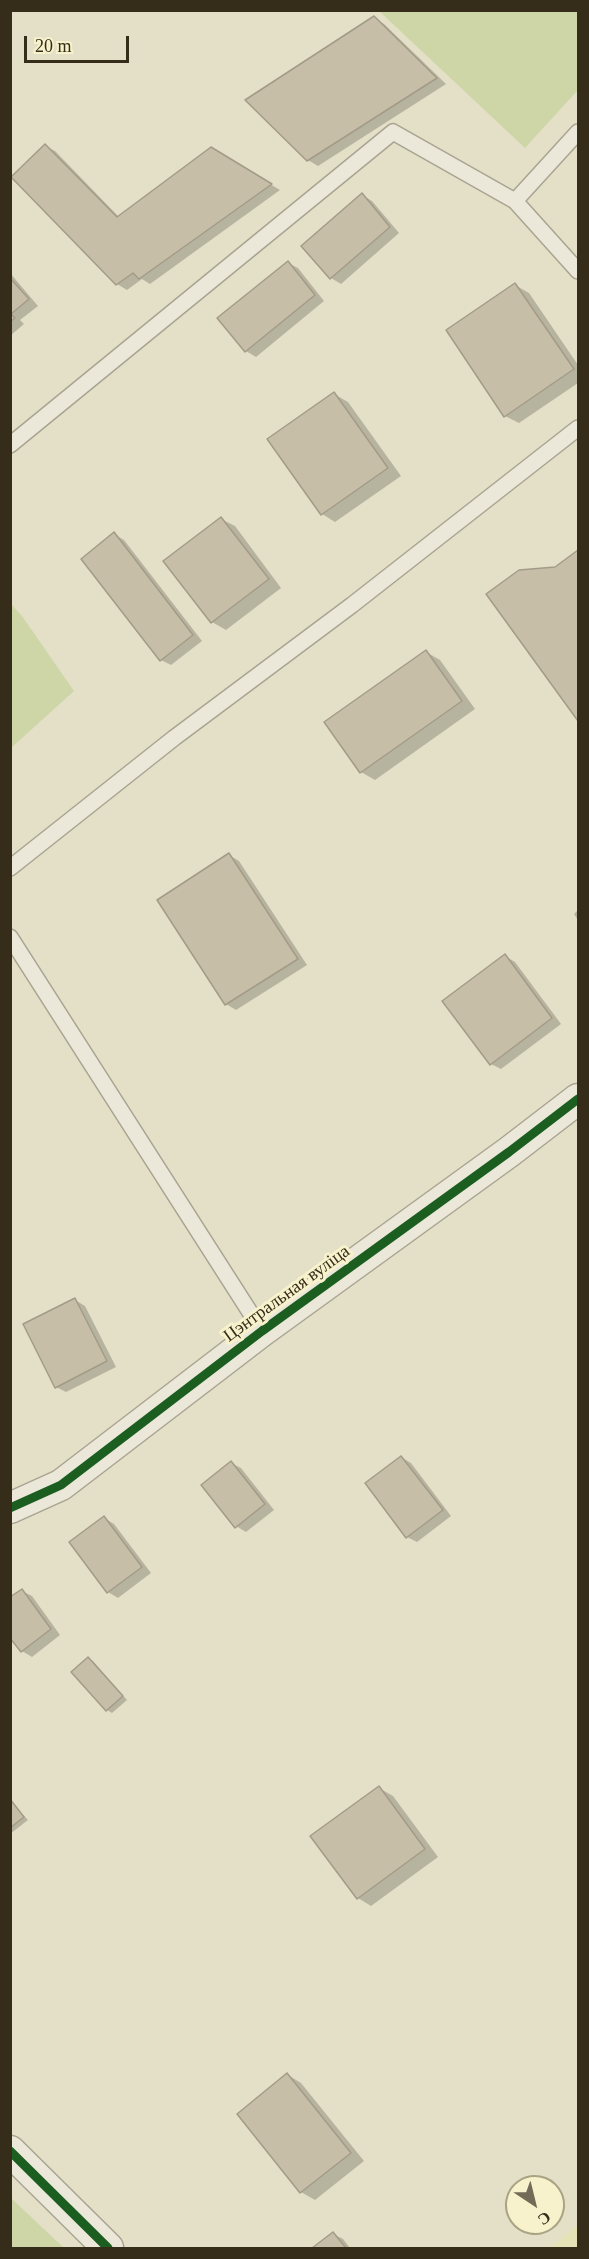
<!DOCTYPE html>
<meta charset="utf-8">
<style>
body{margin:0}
#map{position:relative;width:589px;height:2259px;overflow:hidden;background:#e4e0c7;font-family:"Times New Roman",serif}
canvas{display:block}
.frame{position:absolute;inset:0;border:12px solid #362c1a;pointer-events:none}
.north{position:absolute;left:505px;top:2175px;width:60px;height:60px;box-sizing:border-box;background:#f7f2cb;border:2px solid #aaa384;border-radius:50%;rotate:145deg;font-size:16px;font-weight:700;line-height:24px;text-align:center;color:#362c1a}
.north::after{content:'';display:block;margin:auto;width:21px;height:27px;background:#736b57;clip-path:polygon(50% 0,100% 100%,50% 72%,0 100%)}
.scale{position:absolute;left:24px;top:36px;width:105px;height:27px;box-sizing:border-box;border:3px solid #362c1a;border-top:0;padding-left:8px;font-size:18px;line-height:21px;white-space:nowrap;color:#362c1a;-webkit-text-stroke:4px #f7f2cb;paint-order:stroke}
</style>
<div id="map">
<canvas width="589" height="2259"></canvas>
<div class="frame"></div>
<div class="north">С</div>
<div class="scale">20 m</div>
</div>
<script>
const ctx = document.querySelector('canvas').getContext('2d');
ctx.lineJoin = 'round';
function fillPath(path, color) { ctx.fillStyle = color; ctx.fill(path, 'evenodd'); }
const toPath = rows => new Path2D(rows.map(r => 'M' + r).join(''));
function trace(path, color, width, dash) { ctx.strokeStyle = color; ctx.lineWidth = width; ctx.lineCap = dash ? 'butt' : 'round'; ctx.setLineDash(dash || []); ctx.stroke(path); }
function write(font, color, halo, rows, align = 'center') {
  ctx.font = font + ' "Times New Roman",serif'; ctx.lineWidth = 6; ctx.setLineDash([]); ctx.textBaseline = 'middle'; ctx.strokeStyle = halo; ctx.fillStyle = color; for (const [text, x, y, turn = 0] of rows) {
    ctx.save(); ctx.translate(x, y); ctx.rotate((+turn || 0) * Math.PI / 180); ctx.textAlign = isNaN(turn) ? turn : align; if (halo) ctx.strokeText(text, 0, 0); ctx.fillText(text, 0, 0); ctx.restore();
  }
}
fillPath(toPath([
 [578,2225,578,2248,550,2248]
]), '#e5e3b6');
fillPath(toPath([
 [379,11,578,11,578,90,525,148],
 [11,604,22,616,74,691,11,748],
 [10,2198,11,2198,64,2248,11,2248]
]), '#ced6a8');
fillPath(toPath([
 [374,18,384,24,446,84,318,166,308,160],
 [45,146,55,151,119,217,211,149,280,190,150,284,142,279,127,290,117,284],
 [362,195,372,201,399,233,341,284,331,278],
 [288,263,298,268,324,301,256,357,246,351],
 [10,273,38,306,20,320,24,324,10,336],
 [515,285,529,293,578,365,578,383,519,423,505,416],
 [334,394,348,402,401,476,335,522,322,514],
 [221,519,235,526,281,588,226,630,212,622],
 [114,534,124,540,202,641,171,665,161,660],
 [578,552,578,719,488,595,556,569],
 [426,652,440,660,475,709,375,780,361,772],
 [229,855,239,861,307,965,236,1010,226,1004,159,900],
 [578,910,578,920,574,914],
 [505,956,515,962,561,1024,501,1069,491,1064],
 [75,1300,85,1306,116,1367,66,1392,56,1387],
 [401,1457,411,1463,451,1516,417,1542,407,1537],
 [231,1463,241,1468,274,1510,246,1532,236,1526],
 [104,1518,114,1524,151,1573,118,1598,108,1592],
 [22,1591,32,1596,60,1635,32,1657,22,1651],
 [88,1659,93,1661,127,1700,112,1713,107,1710],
 [379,1788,393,1796,438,1857,371,1906,358,1898],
 [10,1801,28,1820,10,1834],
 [288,2075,301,2083,364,2161,315,2200,301,2192,239,2114],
 [333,2234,343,2239,350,2248,314,2248]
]), '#0003');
const building = toPath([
 [374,16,437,78,307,161,245,100,374,16],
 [45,144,117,217,211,147,272,184,139,279,133,273,116,285,11,177,45,144],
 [362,193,390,227,330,279,301,246,362,193],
 [288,261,315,295,245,352,217,318,288,261],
 [10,278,29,299,11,314,15,318,10,322,10,278],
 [515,283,574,369,504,417,446,330,515,283],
 [334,392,388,468,321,515,267,439,334,392],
 [221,517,269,579,211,623,163,561,221,517],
 [114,532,193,635,160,661,81,559,114,532],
 [578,550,578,721,486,594,519,570,555,567,578,550],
 [426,650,462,701,360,773,324,722,426,650],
 [229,853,298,959,225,1005,157,900,229,853],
 [505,954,552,1018,490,1065,442,1001,505,954],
 [75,1298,107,1361,55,1388,23,1324,75,1298],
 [401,1456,443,1510,406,1538,365,1483,401,1456],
 [231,1461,265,1504,235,1528,201,1485,231,1461],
 [104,1516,142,1567,107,1593,69,1542,104,1516],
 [22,1589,51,1629,21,1652,10,1638,10,1597,22,1589],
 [88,1657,123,1696,106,1711,71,1672,88,1657],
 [379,1786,425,1849,357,1899,310,1836,379,1786],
 [10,1799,24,1817,10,1828,10,1799],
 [287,2073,351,2153,300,2193,237,2114,287,2073],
 [333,2232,346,2248,312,2248,333,2232]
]);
fillPath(building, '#c7bea8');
trace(building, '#a39b87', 1.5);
const service = toPath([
 [515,201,578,132],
 [10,445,393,132,515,201,578,271],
 [10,868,174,738,352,605,578,428],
 [10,937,262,1331]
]);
const minor = toPath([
 [10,1508,61,1485,262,1331,509,1152,578,1099],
 [10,2151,108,2248]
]);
trace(service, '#a8a491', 18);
trace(minor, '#a8a491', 33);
trace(service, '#ebe8da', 15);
trace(minor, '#ebe8da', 30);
trace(toPath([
 [10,1508,61,1485,262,1331,509,1152,578,1099],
 [10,2151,108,2248]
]), '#1b5e20', 9);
write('18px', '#362c1a', '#f7f2cb', [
 ["Цэнтральная вуліца",287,1294,-36]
]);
</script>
